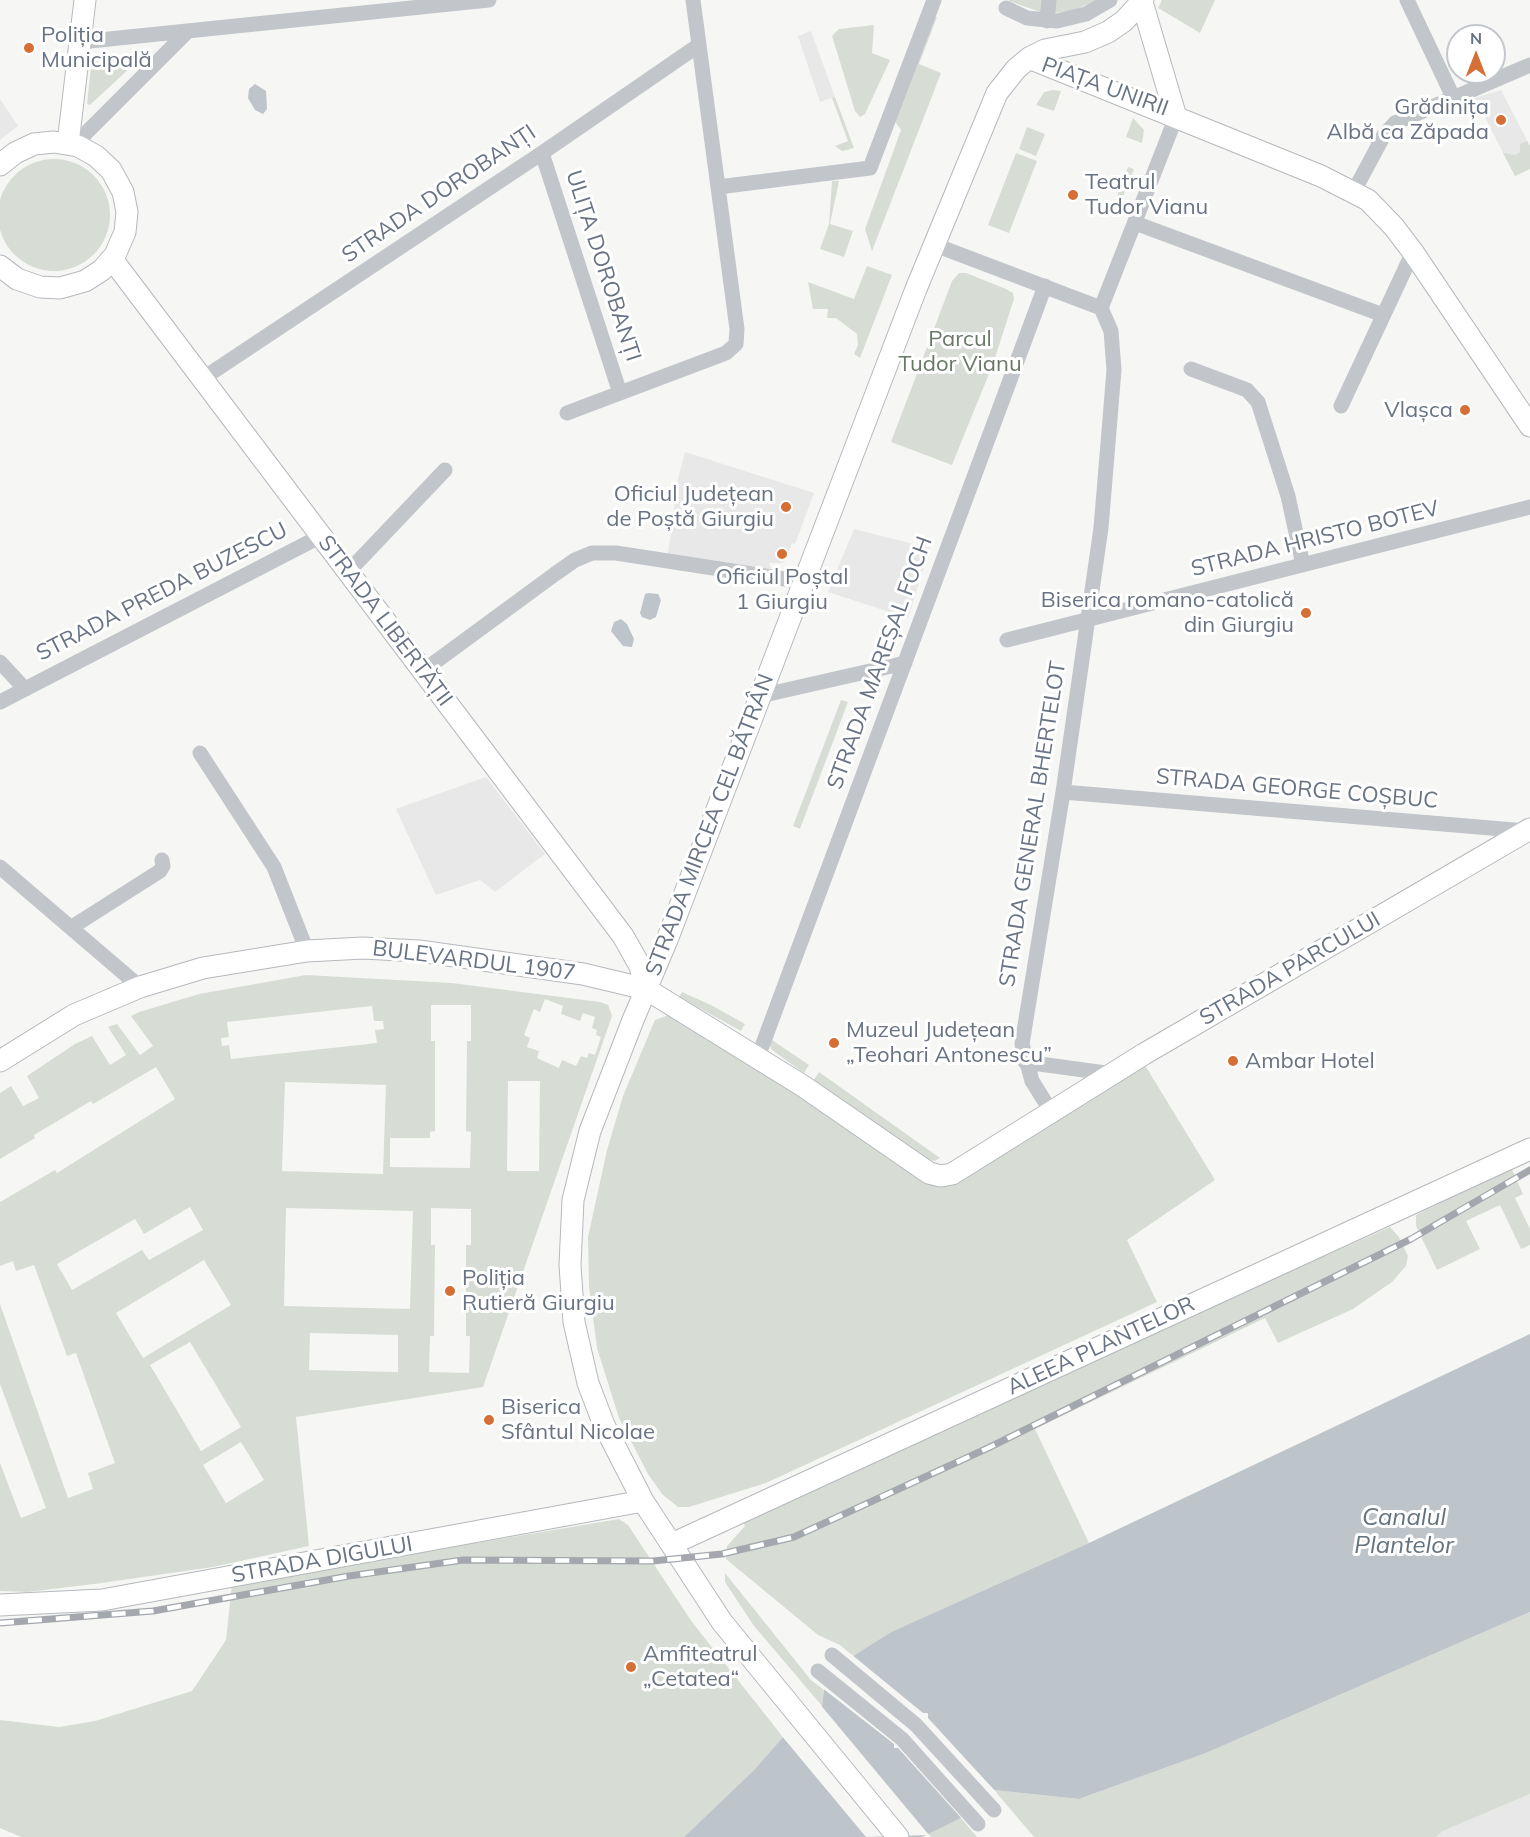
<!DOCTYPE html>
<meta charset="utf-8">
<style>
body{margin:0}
#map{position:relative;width:1530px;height:1837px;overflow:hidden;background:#f6f7f4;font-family:Mulish,sans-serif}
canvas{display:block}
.north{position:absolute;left:1446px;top:24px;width:60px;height:60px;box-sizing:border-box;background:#fff;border:2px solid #c3c7cd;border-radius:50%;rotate:0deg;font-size:16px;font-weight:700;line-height:24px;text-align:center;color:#687383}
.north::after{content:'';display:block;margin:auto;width:21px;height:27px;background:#d66f35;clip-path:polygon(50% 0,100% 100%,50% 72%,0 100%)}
</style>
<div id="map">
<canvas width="1530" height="1837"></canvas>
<div class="north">N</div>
</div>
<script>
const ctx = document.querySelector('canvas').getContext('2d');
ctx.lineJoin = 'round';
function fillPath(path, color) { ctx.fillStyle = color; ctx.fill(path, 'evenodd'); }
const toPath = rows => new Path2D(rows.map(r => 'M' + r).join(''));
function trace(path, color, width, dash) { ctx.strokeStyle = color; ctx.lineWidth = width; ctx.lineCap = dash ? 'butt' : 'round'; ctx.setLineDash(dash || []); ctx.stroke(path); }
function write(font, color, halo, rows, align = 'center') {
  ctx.font = font + ' Mulish,sans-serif'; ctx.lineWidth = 6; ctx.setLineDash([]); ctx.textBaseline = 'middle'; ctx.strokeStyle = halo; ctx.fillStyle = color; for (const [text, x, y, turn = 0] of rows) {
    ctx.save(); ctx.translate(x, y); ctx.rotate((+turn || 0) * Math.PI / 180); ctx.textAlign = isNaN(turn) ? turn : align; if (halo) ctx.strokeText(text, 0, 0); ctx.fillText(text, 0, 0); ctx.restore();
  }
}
fillPath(toPath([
 [811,31,835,97,820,102,798,36],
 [1501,90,1530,146,1530,169,1515,176,1475,98],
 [0,99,18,126,0,140],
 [685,452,814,493,795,544,792,543,786,560,781,563,769,563,771,569,668,554,678,479],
 [854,529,930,548,908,618,828,592],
 [486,777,545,854,495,892,480,880,436,895,396,809],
 [1530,1794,1530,1837,1436,1837,1443,1831]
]), '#e7e8e7');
fillPath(toPath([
 [1044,0,1043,13,1009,1,1009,0],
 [1055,0,1096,0,1075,10,1054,13],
 [1162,0,1215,0,1200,33,1158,8],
 [933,17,937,17,919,64,941,73,872,251,865,229,901,130,893,119],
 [874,25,872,53,890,60,865,114,860,117,855,111,832,36,839,29],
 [147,52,90,105,87,104,91,66,94,60],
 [1053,90,1061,91,1054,111,1036,105,1044,92],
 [835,97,854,148,847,150,842,151,835,146,848,141,832,98],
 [1133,118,1144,130,1142,143,1126,137],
 [1027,127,1045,134,1036,156,1019,149],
 [1527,141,1530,146,1530,169,1515,176,1503,153,1516,155,1520,152,1520,144],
 [1016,153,1037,161,1009,233,988,225],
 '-2 215a56 56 0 1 1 112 0a56 56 0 1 1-112 0Z',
 [1128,167,1134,169,1116,214,1111,212],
 [832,181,839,181,830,224,853,231,844,257,820,249,829,224],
 [867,266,892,275,860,358,854,354,858,345,857,334,836,318,827,318,828,309,813,309,808,282,854,299],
 [959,273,966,273,1006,289,1013,293,1014,299,993,364,952,465,891,442,952,281],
 [841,700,848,702,800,829,793,826],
 [306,975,452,983,600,1002,608,1005,612,1016,483,1387,296,1417,309,1546,213,1567,102,1583,28,1592,0,1591,0,1463,21,1518,46,1508,0,1384,0,1304,68,1498,93,1489,88,1473,115,1463,76,1353,67,1356,34,1265,16,1271,13,1261,0,1266,0,1202,55,1170,57,1173,175,1099,156,1067,93,1104,91,1101,34,1135,35,1138,0,1159,0,1093,11,1086,23,1106,39,1098,27,1076,75,1044,92,1036,110,1065,126,1055,108,1027,117,1024,140,1055,153,1046,131,1016,139,1012,199,994],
 [545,999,563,1006,561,1014,580,1021,583,1013,595,1017,592,1028,597,1030,596,1035,601,1037,595,1055,589,1053,587,1058,581,1056,576,1066,562,1060,559,1068,537,1058,539,1051,527,1047,530,1038,524,1035,534,1009,540,1012],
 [431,1005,471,1005,471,1041,467,1041,466,1131,471,1132,470,1168,390,1167,390,1138,430,1138,430,1132,435,1131,435,1041,431,1041],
 [372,1006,374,1021,383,1021,384,1029,375,1030,377,1043,231,1059,229,1045,222,1046,221,1038,229,1037,227,1022],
 [508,1081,540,1081,539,1171,507,1171],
 [285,1082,386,1085,383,1174,282,1171],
 [190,1207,203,1230,149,1260,142,1250,72,1290,57,1264,135,1219,144,1234],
 [286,1208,413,1211,410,1309,284,1306],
 [431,1208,471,1209,471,1245,466,1245,466,1336,470,1336,469,1373,429,1372,430,1336,434,1336,435,1245,431,1245],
 [204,1260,231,1305,143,1358,116,1313],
 [310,1333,398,1335,398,1372,309,1370],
 [190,1342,241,1427,201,1451,150,1365],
 [241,1442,264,1480,226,1503,203,1465],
 [682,992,711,1005,745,1024,741,1031,679,997],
 [671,1003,941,1176,1140,1057,1215,1180,1127,1240,1157,1302,766,1483,689,1507,678,1507,662,1494,648,1474,619,1418,597,1348,589,1287,588,1237,607,1150,623,1096,652,1027,655,1020,666,1016],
 [772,1040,809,1065,804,1073,772,1050,770,1045],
 [819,1072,940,1158,935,1161,925,1159,814,1080],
 [1511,1167,1523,1194,1515,1198,1530,1229,1530,1245,1521,1249,1500,1205,1466,1221,1480,1249,1437,1270,1416,1226,1416,1215],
 [1390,1227,1399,1237,1408,1256,1406,1266,1392,1282,1353,1309,1278,1343,1265,1318,1035,1429,1089,1543,891,1632,853,1656,840,1645,818,1635,726,1559,727,1546,745,1526,743,1522,1019,1392],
 [619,1519,628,1525,692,1622,783,1737,754,1770,684,1837,21,1837,0,1828,0,1720,59,1727,95,1721,192,1691,226,1640,232,1584],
 [725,1573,811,1680,824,1690,822,1706,754,1626,725,1582],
 [1530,1612,1530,1794,1443,1831,1436,1837,1034,1837,994,1790,1079,1799,1206,1753],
 [961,1818,977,1837,931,1837,927,1833]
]), '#d7ddd5');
fillPath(toPath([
 [255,84,266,91,267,109,263,114,255,110,248,98,249,89],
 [648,593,658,594,661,600,656,617,650,620,642,617,640,613,645,594],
 [621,619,627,624,634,639,632,647,623,646,611,631,614,622],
 [1530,1334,1530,1612,1206,1753,1079,1799,994,1790,961,1818,922,1837,684,1837,754,1770,783,1737,822,1706,824,1690,853,1656,891,1632,1089,1543]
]), '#bdc4ca');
fillPath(toPath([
 [851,1654,923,1713,928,1713,928,1718,997,1793,963,1820,898,1748,894,1748,894,1744,821,1687],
 [819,1703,929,1835,866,1837,781,1735]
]), '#f6f7f4');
const secondary = toPath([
 [1142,2,1176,117],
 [1029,58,1321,176,1368,200,1394,227,1413,252,1530,426],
 [68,143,85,0],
 [0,165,15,153,34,144,54,142,78,146,96,156,111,170,123,192,127,212,125,232,115,255,102,270,85,281,60,288,40,287,17,279,0,266],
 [112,259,623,936,640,966,646,989],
 [0,1061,74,1015,140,987,203,968,307,951,363,948,419,951,583,974,646,989,803,1086,929,1173,941,1176,952,1174,1144,1054,1530,829],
 [672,1544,1530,1149],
 [0,1605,102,1600,643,1501],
 [898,1837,722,1622,643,1501,604,1425,588,1383,574,1322,570,1265,573,1200,590,1131,633,1020,667,940,916,289,997,93,1016,69,1029,58,1045,50,1085,42,1108,32,1124,21,1143,0]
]);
trace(secondary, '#b5b8bd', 23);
trace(toPath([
 [1407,0,1453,97],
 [1006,8,1027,18,1057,21,1086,14,1110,0],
 [1047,21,1049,0],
 [80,42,489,0],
 [74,145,188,31],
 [542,153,620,393],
 [718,187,870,168,934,0],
 [1354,191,1384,135,1395,123,1530,65],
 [1135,223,1383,315],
 [935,245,1101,308],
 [1101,308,1176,117],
 [1191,369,1247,390,1258,402,1288,496,1303,565],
 [202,379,542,153,699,45],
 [1341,406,1413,252],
 [567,413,726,353,736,344,737,329,693,0],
 [348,572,445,470],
 [1007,640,1530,507],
 [0,662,25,689],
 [423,671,555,574,575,560,592,553,616,553,804,582],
 [760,696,905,663],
 [0,702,321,536],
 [200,753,274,867,307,951],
 [1063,792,1526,831],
 [0,867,140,987],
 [72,927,160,871,163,866,162,860],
 [758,1057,1045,286],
 [1025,1062,1113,1074],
 [1052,1113,1032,1081,1022,1044,1063,792,1101,528,1114,370,1111,331,1101,308],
 [832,1655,916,1725,994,1810],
 [818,1671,902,1739,978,1824]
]), '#c2c5c9', 15);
trace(secondary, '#fff', 21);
const rail = toPath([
 [0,1623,153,1611,349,1576,463,1560,653,1561,722,1554,794,1537,988,1448,1411,1239,1530,1170]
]);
trace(rail, '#a4a8ae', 7);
trace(rail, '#fff', 4.5, [14]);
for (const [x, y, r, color] of [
 [29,48,6,"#d66f35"],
 [1501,120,6,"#d66f35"],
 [1073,195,6,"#d66f35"],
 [1465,410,6,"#d66f35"],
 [786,507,6,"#d66f35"],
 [782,554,6,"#d66f35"],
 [1306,613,6,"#d66f35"],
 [834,1043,6,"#d66f35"],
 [1233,1061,6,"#d66f35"],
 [450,1291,6,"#d66f35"],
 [489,1420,6,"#d66f35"],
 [631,1667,6,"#d66f35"]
]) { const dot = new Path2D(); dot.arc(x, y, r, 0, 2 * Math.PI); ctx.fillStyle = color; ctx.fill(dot); trace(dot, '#fff', 2); }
write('22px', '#687383', '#fff', [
 ["Poliția",41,35],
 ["Municipală",41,60],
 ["Grădinița",1489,107,"right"],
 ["Albă ca Zăpada",1489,132,"right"],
 ["Teatrul",1085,182],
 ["Tudor Vianu",1085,207],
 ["Vlașca",1453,410,"right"],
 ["Oficiul Județean",774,494,"right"],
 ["de Poștă Giurgiu",774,519,"right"],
 ["Oficiul Poștal",782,577,"center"],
 ["1 Giurgiu",782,602,"center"],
 ["Biserica romano-catolică",1294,600,"right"],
 ["din Giurgiu",1294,625,"right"],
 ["Muzeul Județean",846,1030],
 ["„Teohari Antonescu”",846,1055],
 ["Ambar Hotel",1245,1061],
 ["Poliția",462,1278],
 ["Rutieră Giurgiu",462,1303],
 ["Biserica",501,1407],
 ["Sfântul Nicolae",501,1432],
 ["Amfiteatrul",643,1654],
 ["„Cetatea“",643,1679]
], 'left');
write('22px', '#687383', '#fff', [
 ["PIAȚA UNIRII",1105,87,20],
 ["STRADA DOROBANȚI",439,194,-34],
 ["ULIȚA DOROBANȚI",603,266,72],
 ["STRADA HRISTO BOTEV",1315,539,-14],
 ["STRADA PREDA BUZESCU",162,592,-27],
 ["STRADA LIBERTĂȚII",385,621,53],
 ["STRADA MAREȘAL FOCH",880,663,-70],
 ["STRADA GEORGE COȘBUC",1297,789,5],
 ["STRADA GENERAL BHERTELOT",1033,824,-81],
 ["STRADA MIRCEA CEL BĂTRÂN",710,825,-69],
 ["BULEVARDUL 1907",474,961,7],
 ["STRADA PARCULUI",1290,969,-30],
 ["ALEEA PLANTELOR",1101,1346,-25],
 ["STRADA DIGULUI",322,1560,-10]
]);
write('22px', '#687a66', '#fff', [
 ["Parcul",960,339],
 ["Tudor Vianu",960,364]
]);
write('italic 24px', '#64747f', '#fff', [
 ["Canalul",1404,1518],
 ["Plantelor",1404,1546]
]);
</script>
